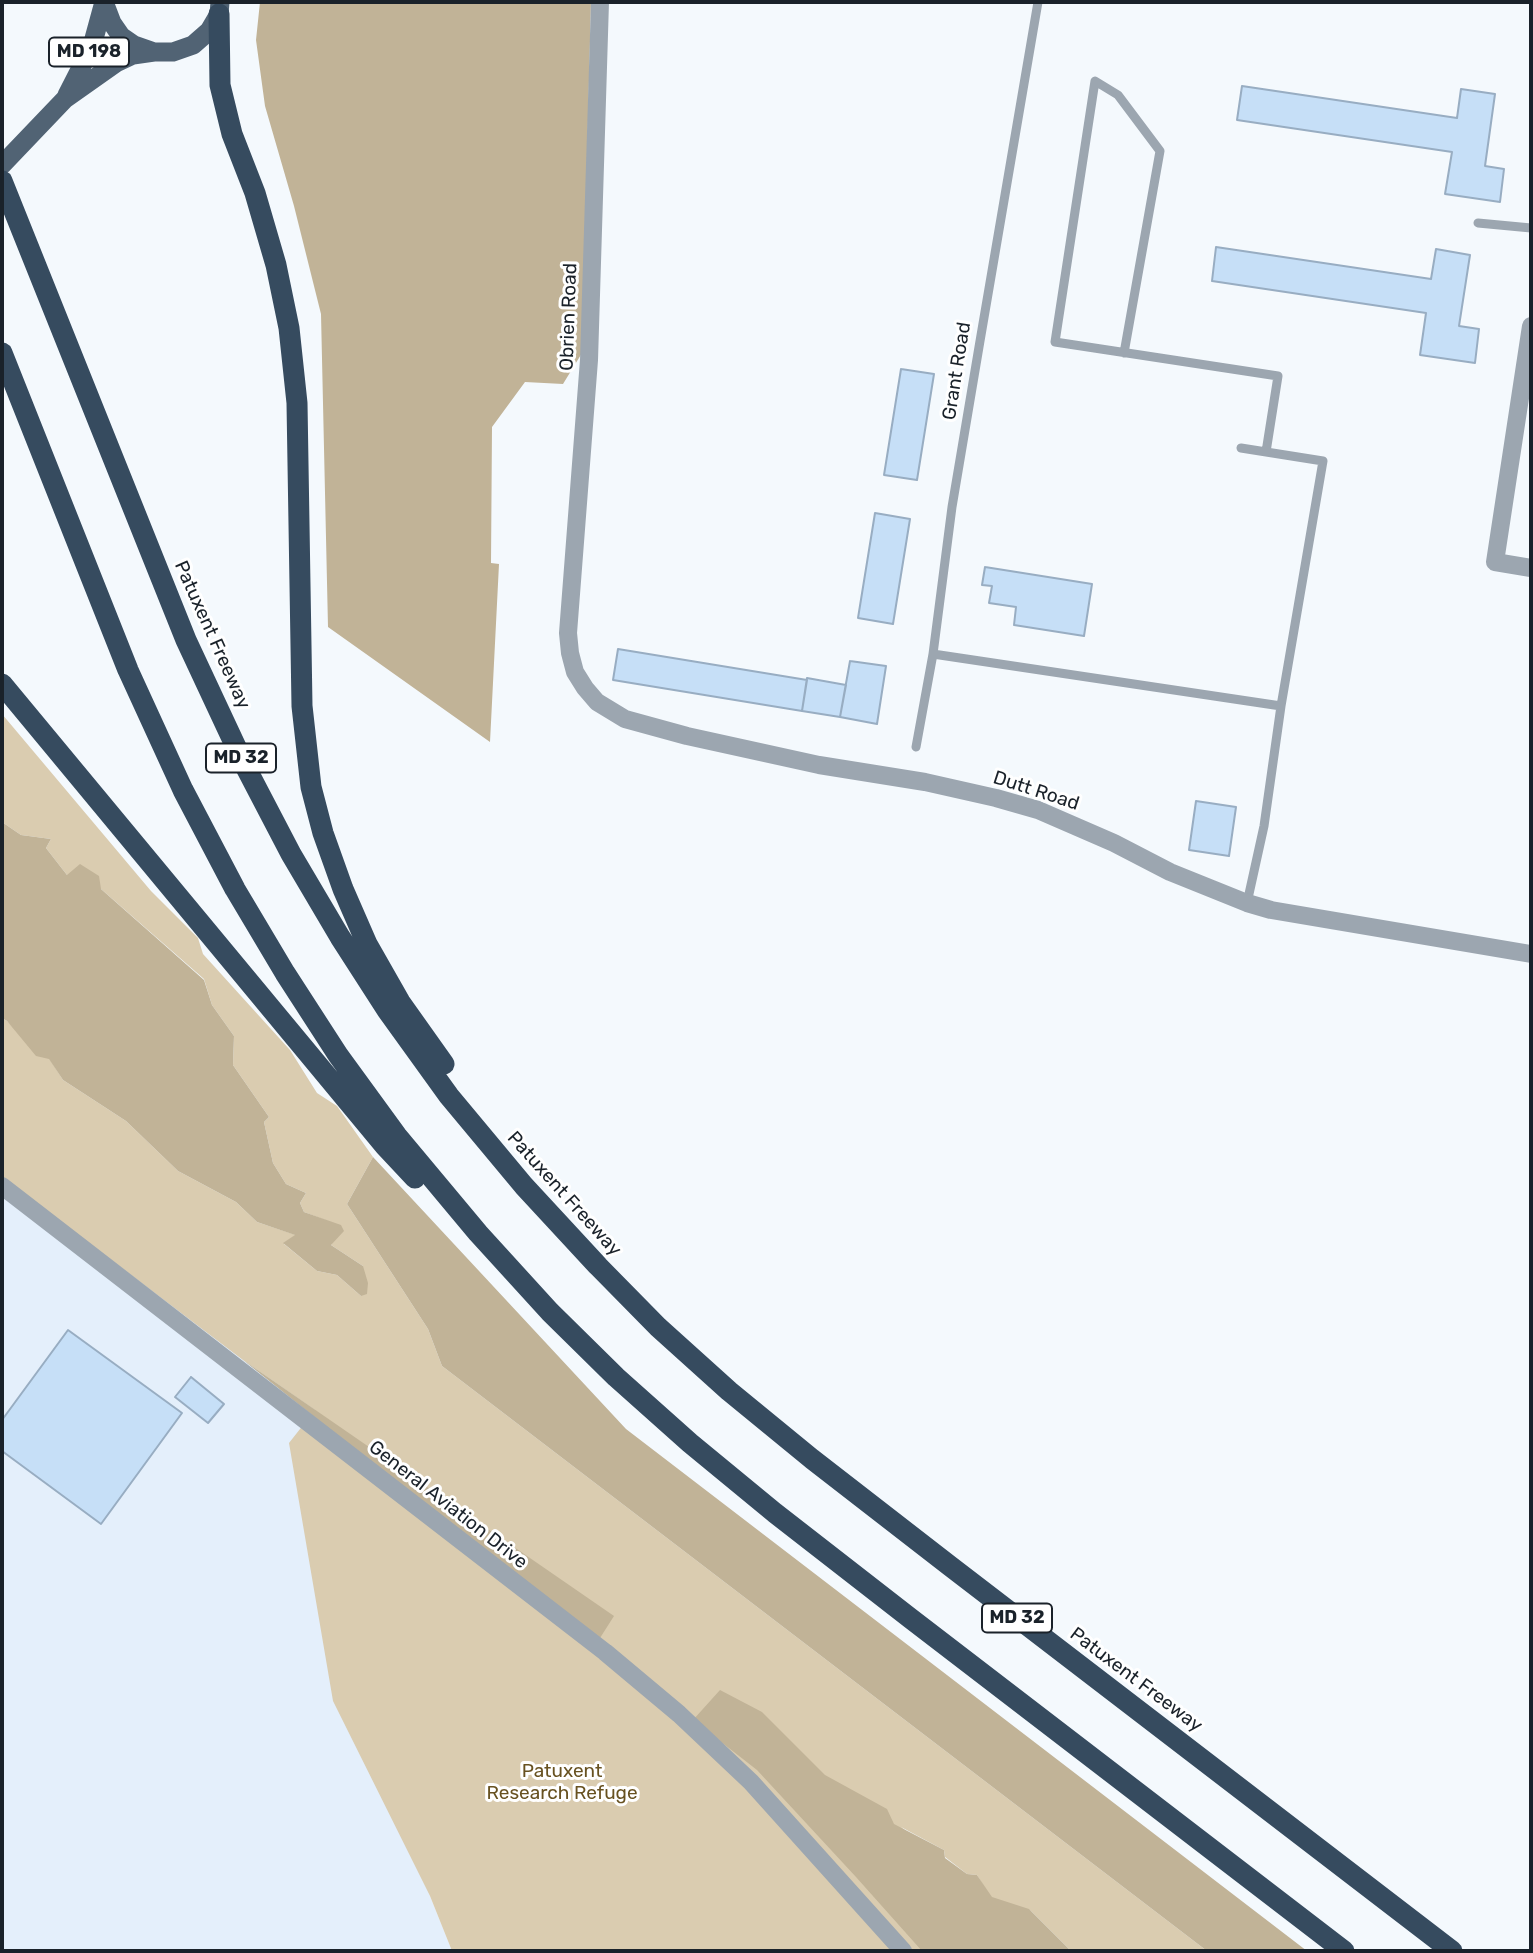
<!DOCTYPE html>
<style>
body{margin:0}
#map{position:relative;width:1533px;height:1953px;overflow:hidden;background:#f4f9fd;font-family:Rubik,sans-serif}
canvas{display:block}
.frame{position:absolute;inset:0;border:4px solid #1a222a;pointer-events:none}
</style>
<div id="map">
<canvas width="1533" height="1953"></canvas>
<div class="frame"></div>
</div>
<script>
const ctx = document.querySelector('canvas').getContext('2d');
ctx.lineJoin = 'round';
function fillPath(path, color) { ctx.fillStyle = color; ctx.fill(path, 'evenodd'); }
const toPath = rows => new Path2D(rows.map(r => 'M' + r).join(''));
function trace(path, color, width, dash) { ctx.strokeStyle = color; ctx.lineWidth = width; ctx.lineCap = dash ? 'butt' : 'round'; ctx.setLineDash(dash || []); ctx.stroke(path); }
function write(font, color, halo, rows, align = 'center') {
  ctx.font = font + ' Rubik,sans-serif'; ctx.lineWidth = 6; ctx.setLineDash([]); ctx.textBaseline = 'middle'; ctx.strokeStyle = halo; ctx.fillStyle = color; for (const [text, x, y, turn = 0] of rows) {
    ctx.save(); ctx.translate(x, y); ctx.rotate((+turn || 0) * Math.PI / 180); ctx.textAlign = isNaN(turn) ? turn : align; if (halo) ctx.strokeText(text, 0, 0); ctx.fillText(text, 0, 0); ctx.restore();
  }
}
fillPath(toPath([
 [2,1147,328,1394,430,1896,452,1951,2,1951]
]), '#e4effb');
fillPath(toPath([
 [2,714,151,891,198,938,203,954,290,1050,317,1093,337,1106,373,1157,347,1204,428,1329,442,1366,1207,1951,1071,1951,1029,1909,1062,1951,452,1951,430,1896,333,1701,289,1443,315,1410,243,1360,2,1177,2,1018,7,1021,49,1058,63,1080,126,1121,178,1171,236,1202,257,1222,296,1235,284,1244,317,1271,337,1275,361,1296,363,1266,331,1245,341,1226,304,1212,300,1203,306,1193,286,1184,273,1163,264,1122,269,1117,233,1065,234,1036,212,1005,204,979,101,889,67,875,46,848,51,839,21,835,2,822],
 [901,1827,944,1850,945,1857,967,1874,977,1875,990,1896]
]), '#daccb0');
fillPath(toPath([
 [260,2,591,2,582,353,563,384,525,382,492,427,491,563,499,564,490,742,328,627,321,314,294,206,265,106,256,40],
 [2,822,21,835,51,839,46,848,67,875,80,864,99,876,101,889,204,980,212,1005,234,1036,233,1065,269,1117,264,1122,273,1163,286,1184,306,1193,300,1203,304,1212,341,1225,344,1231,331,1245,363,1266,368,1283,367,1294,361,1296,337,1275,317,1271,283,1243,295,1235,257,1222,236,1202,178,1171,126,1121,63,1080,49,1059,36,1056,7,1021,2,1018],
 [373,1157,626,1429,1307,1951,1207,1951,442,1366,428,1329,347,1204],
 [243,1360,614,1616,600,1638,589,1636],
 [720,1690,762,1712,825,1775,887,1809,894,1824,944,1850,945,1858,967,1874,977,1875,992,1897,1029,1909,1071,1951,922,1951,856,1877,757,1770,693,1720]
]), '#c1b397');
const building = toPath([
 [1242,86,1457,118,1461,89,1495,94,1485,166,1504,169,1500,202,1445,194,1452,152,1237,120,1242,86],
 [1216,247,1431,279,1436,249,1470,255,1459,326,1479,329,1475,363,1420,355,1426,313,1212,281,1216,247],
 [901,369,934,374,917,480,884,475,901,369],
 [875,513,910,519,893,624,858,618,875,513],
 [985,567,1092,584,1084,636,1014,625,1016,607,989,603,992,586,982,585,985,567],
 [618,649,807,680,802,711,613,680,618,649],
 [850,661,886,666,877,724,840,717,850,661],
 [807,678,846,685,840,717,802,711,807,678],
 [1196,801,1236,807,1229,856,1189,850,1196,801],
 [68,1330,182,1413,101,1524,2,1451,2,1420,68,1330],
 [191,1377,224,1404,208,1423,175,1397,191,1377]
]);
fillPath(building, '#c6dff7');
trace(building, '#98adc2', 2);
trace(toPath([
 [1478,223,1531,228],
 [1124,353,1160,151,1118,95,1095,81,1055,342,1278,376,1266,452],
 [1241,448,1323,461,1281,706,1264,826,1247,903],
 [933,654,1281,706],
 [916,747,933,654,952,507,980,341,1038,2]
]), '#9ca6b0', 9);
trace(toPath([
 [600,2,589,360,568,633,570,653,575,672,585,688,597,702,625,719,687,736,819,765,925,782,996,798,1038,810,1114,843,1170,872,1247,903,1271,910,1531,954],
 [1531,326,1495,562,1531,568],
 [2,1186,605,1652,679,1714,751,1782,903,1951]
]), '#9ca6b0', 18);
trace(toPath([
 [104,2,112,23,121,36,134,45,154,52],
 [67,95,92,46,104,2],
 [2,165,65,99,116,63,133,55,154,52,173,52,193,45,209,31,219,14,220,2]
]), '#516374', 19);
trace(toPath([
 [219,14,220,85,232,134,255,193,276,265,289,328,297,403,302,706,311,787,323,833,343,889,367,944,400,1002,444,1064],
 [2,181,186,640,243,762,291,854,340,937,387,1010,449,1096,524,1186,598,1266,658,1327,729,1391,812,1459,950,1566,1452,1951],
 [2,353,128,670,183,790,235,889,285,973,338,1055,397,1136,478,1233,550,1312,616,1377,690,1443,775,1513,910,1618,1344,1951],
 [2,684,385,1146,415,1178]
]), '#364b5f', 21);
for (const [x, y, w] of [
 [89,52,80],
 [241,758,70],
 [1017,1618,70]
]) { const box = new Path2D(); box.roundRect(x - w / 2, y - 14.5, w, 29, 5); ctx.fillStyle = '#fff'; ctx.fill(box); trace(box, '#1a222a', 2); }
write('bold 18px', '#1a222a', null, [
 ["MD 198",89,52],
 ["MD 32",241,758],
 ["MD 32",1017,1618]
]);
write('19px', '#1a222a', '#fff', [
 ["Obrien Road",569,317,-88],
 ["Grant Road",957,371,-81],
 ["Patuxent Freeway",212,635,66],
 ["Dutt Road",1036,791,18],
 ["Patuxent Freeway",564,1194,48],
 ["General Aviation Drive",448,1505,38],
 ["Patuxent Freeway",1136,1680,37]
]);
write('19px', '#685221', '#fff', [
 ["Patuxent",562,1772],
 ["Research Refuge",562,1794]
]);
</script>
